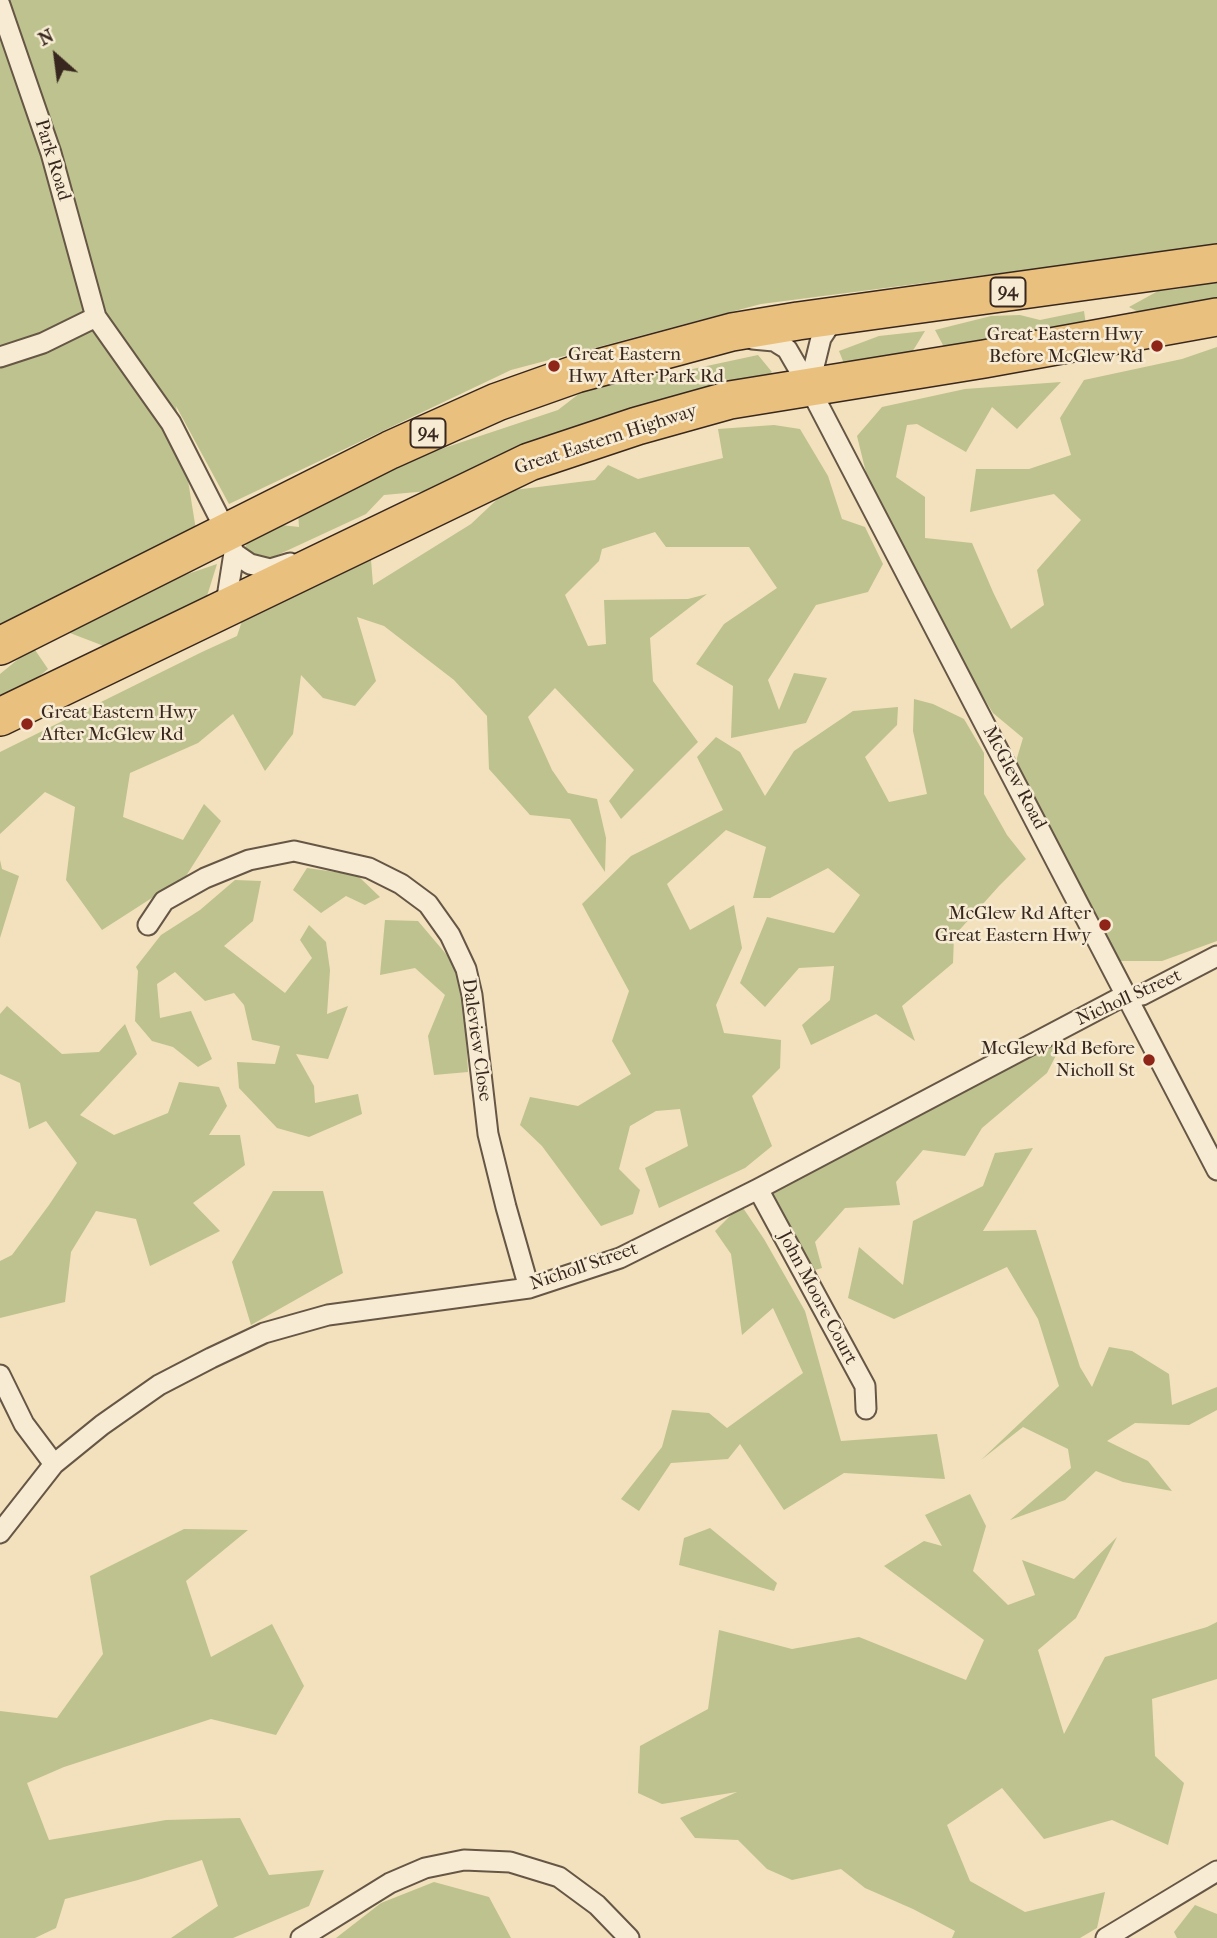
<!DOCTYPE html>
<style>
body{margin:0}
#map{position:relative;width:1217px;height:1938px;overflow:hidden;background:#f2e1bc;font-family:"IM FELL French Canon",serif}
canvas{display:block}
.north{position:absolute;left:21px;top:21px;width:70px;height:70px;-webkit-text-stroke:5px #f7ecd3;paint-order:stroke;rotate:332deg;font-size:19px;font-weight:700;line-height:28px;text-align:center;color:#38271e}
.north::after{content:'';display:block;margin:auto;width:24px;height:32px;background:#38271e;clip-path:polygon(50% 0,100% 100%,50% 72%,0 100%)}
</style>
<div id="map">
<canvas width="1217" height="1938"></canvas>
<div class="north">N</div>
</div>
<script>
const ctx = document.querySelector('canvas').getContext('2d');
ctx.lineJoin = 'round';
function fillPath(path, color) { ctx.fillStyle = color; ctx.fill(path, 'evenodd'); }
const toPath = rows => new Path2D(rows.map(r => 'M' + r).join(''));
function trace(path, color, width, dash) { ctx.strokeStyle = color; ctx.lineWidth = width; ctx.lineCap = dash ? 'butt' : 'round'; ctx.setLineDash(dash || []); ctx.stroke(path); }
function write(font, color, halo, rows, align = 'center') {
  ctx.font = font + ' "IM FELL French Canon",serif'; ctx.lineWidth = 5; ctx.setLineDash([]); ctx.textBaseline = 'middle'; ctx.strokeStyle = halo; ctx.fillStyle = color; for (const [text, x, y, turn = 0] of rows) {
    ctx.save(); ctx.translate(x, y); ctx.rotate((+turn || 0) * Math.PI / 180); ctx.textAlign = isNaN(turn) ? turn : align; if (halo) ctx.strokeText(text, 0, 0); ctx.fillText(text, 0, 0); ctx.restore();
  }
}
fillPath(toPath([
 [0,0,1217,0,1217,243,1195,248,761,304,511,370,229,504,176,406,196,530,0,636],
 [1213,277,1217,277,1217,319,1148,317,1129,307,1158,291,1179,289],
 [1084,311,1087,332,956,354,944,347,935,330,991,316,1020,315,1040,320],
 [925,331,906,362,849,376,839,351,879,336],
 [1217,347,1217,941,1162,961,1120,961,1085,901,1014,768,1023,738,993,713,936,621,872,497,857,436,882,407,965,389,1061,382,1017,429,992,407,966,452,917,424,907,425,896,477,925,497,925,538,972,543,993,592,1011,629,1044,605,1037,570,1081,520,1054,494,970,512,976,469,1029,469,1071,455,1060,418,1084,380,1182,359],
 [758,355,772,372,759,383,428,491,384,495,366,514,256,565,244,549,252,535,272,524,299,527,298,512,362,480,432,452,558,410,593,383,688,370],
 [774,425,800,429,828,476,842,519,865,527,883,564,868,592,816,605,768,680,779,710,794,673,827,678,806,723,731,738,733,686,696,664,724,624,777,588,749,547,666,547,655,532,602,549,599,561,565,595,588,646,606,644,604,600,688,599,707,594,650,638,653,681,698,742,621,819,609,801,634,770,555,688,528,717,552,770,568,793,597,799,606,838,605,872,570,819,530,815,489,769,487,716,454,680,384,626,357,617,376,681,355,706,323,698,301,675,293,734,265,771,233,714,198,743,130,773,123,817,183,840,204,804,221,821,186,876,102,930,66,880,75,807,45,792,0,834,0,752,202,652,237,636,242,621,371,560,373,585,471,524,506,491,595,480,608,465,638,479,723,458,718,429],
 [217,564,207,596,117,651,70,633,104,607,132,593],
 [33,647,48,669,19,693,0,701,0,674],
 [914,699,933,704,964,719,984,753,984,794,1007,835,1026,859,999,886,954,936,953,963,902,1006,915,1041,876,1014,811,1045,802,1025,830,1000,834,966,799,968,765,1007,740,983,767,917,834,933,860,895,828,868,770,898,753,898,766,847,726,830,667,884,690,930,734,905,742,948,716,1005,724,1033,781,1040,780,1068,752,1096,772,1146,745,1168,659,1208,645,1168,688,1146,680,1109,656,1111,630,1126,619,1169,640,1190,633,1214,601,1226,542,1146,520,1125,530,1097,578,1106,631,1074,612,1041,629,991,582,904,631,856,723,810,697,757,716,737,740,752,765,796,794,751,853,711,898,707,897,725,865,757,889,802,927,794,913,731],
 [0,860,2,869,19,876,0,938],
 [307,868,357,875,380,897,365,905,346,896,321,913,293,890],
 [235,880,261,881,253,921,224,946,285,993,312,958,300,940,309,925,326,942,330,970,327,1014,348,1006,328,1059,296,1054,314,1086,315,1103,358,1094,362,1114,309,1137,277,1128,239,1088,237,1062,275,1064,280,1046,252,1040,244,1005,234,993,205,1001,175,972,157,984,160,1018,191,1011,212,1059,198,1067,173,1047,152,1041,135,1021,138,971,136,967,161,935,200,910],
 [385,920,418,921,463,974,468,1072,434,1075,428,1036,445,995,415,968,380,975],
 [7,1006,62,1054,99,1052,125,1024,137,1054,80,1115,114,1135,168,1113,179,1082,219,1087,227,1106,209,1135,240,1135,245,1165,193,1203,220,1231,150,1266,136,1219,96,1211,71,1252,65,1302,0,1318,0,1261,12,1255,49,1205,77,1163,46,1121,29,1129,20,1083,0,1074,0,1014],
 [1075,1018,1047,1073,982,1128,965,1156,923,1150,896,1182,900,1205,845,1208,815,1242,822,1268,801,1274,772,1240,774,1169],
 [1033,1148,983,1231,1036,1230,1080,1367,1092,1387,1109,1347,1132,1351,1169,1374,1172,1405,1217,1387,1217,1410,1189,1425,1135,1423,1107,1441,1148,1461,1172,1491,1123,1482,1096,1471,1065,1500,1010,1520,1071,1468,1068,1449,1023,1427,981,1460,1059,1386,1038,1319,1007,1267,894,1319,848,1298,859,1247,903,1285,913,1221,983,1186,995,1153],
 [273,1191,323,1191,343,1273,251,1325,232,1262],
 [741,1205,764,1239,805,1311,841,1441,937,1434,945,1479,844,1473,784,1510,740,1444,728,1459,671,1463,639,1511,621,1499,662,1447,672,1410,709,1413,727,1428,803,1373,773,1308,742,1335,731,1254,715,1231],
 [970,1494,986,1526,973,1571,1008,1605,1035,1595,1022,1560,1074,1579,1117,1537,1076,1618,1038,1650,1064,1734,1105,1657,1207,1627,1217,1622,1217,1679,1152,1699,1155,1756,1184,1783,1168,1845,1112,1820,1044,1839,1002,1788,947,1825,970,1881,1025,1912,1105,1892,1097,1928,1080,1938,952,1938,955,1931,913,1909,865,1888,841,1869,792,1880,767,1869,738,1840,695,1838,680,1818,737,1792,662,1804,638,1793,640,1746,708,1709,719,1630,792,1649,859,1637,966,1680,984,1640,884,1566,924,1541,942,1546,925,1515],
 [710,1528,777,1583,774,1591,679,1565,684,1538],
 [184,1529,248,1530,186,1581,211,1657,272,1624,304,1686,276,1735,211,1719,64,1767,27,1783,49,1840,166,1820,240,1818,269,1875,324,1870,309,1906,233,1938,171,1938,218,1906,202,1860,138,1880,65,1899,56,1928,35,1938,0,1938,0,1711,57,1718,103,1654,90,1576],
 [434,1882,489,1897,511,1938,336,1938,381,1903],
 [1195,1905,1217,1914,1217,1938,1177,1938,1174,1932]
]), '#bdc28e');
const street = toPath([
 [0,5,51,153,96,317,43,343,0,357],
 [96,317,171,423,227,533,234,553,225,610],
 [752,339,774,341,787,349,809,387,1217,1170],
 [809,387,821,338,829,326,839,320],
 [234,553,250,564,270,569,290,563],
 [148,925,164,901,205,878,249,860,294,851,369,868,401,884,428,904,450,935,466,969,472,995,488,1134,506,1207,529,1288],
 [758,1189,865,1386,866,1409],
 [0,1375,24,1424,54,1464],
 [0,1533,54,1464,102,1425,159,1385,211,1358,264,1333,328,1315,529,1288,620,1258,758,1189,1116,1000,1142,995,1217,956],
 [301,1938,390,1883,425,1868,464,1860,510,1862,559,1877,597,1905,629,1938],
 [1106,1938,1217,1871]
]);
const highway = toPath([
 [0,646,390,450,497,402,576,374,732,332,798,321,1217,263],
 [0,717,529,462,637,426,730,400,984,359,1217,317]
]);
trace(street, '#665646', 23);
trace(highway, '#38271e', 40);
trace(street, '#f7ecd3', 19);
trace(highway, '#e9c07e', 37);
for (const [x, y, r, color] of [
 [1157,346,7,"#8f2418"],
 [554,366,7,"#8f2418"],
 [27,724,7,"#8f2418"],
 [1105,925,7,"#8f2418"],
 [1149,1060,7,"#8f2418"]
]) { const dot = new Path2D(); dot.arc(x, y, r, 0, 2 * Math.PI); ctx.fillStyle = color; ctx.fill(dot); trace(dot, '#f7ecd3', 2.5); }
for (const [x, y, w] of [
 [1008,292,35],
 [428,433,35]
]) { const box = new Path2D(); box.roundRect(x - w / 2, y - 14.5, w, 29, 5); ctx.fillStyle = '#f7ecd3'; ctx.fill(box); trace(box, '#38271e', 2); }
write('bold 18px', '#38271e', null, [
 ["94",1008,292],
 ["94",428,433]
]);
write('19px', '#38271e', '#f7ecd3', [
 ["Park Road",52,160,73],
 ["Great Eastern Highway",606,440,-18],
 ["McGlew Road",1014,778,62],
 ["Nicholl Street",1129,998,-24],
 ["Daleview Close",476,1040,82],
 ["Nicholl Street",584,1267,-19],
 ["John Moore Court",817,1298,62]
]);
write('19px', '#38271e', '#f7ecd3', [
 ["Great Eastern Hwy",1143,335],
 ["Before McGlew Rd",1143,357],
 ["Great Eastern",568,355,"left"],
 ["Hwy After Park Rd",568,377,"left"],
 ["Great Eastern Hwy",41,713,"left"],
 ["After McGlew Rd",41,735,"left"],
 ["McGlew Rd After",1091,914],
 ["Great Eastern Hwy",1091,936],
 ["McGlew Rd Before",1135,1049],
 ["Nicholl St",1135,1071]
], 'right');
</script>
